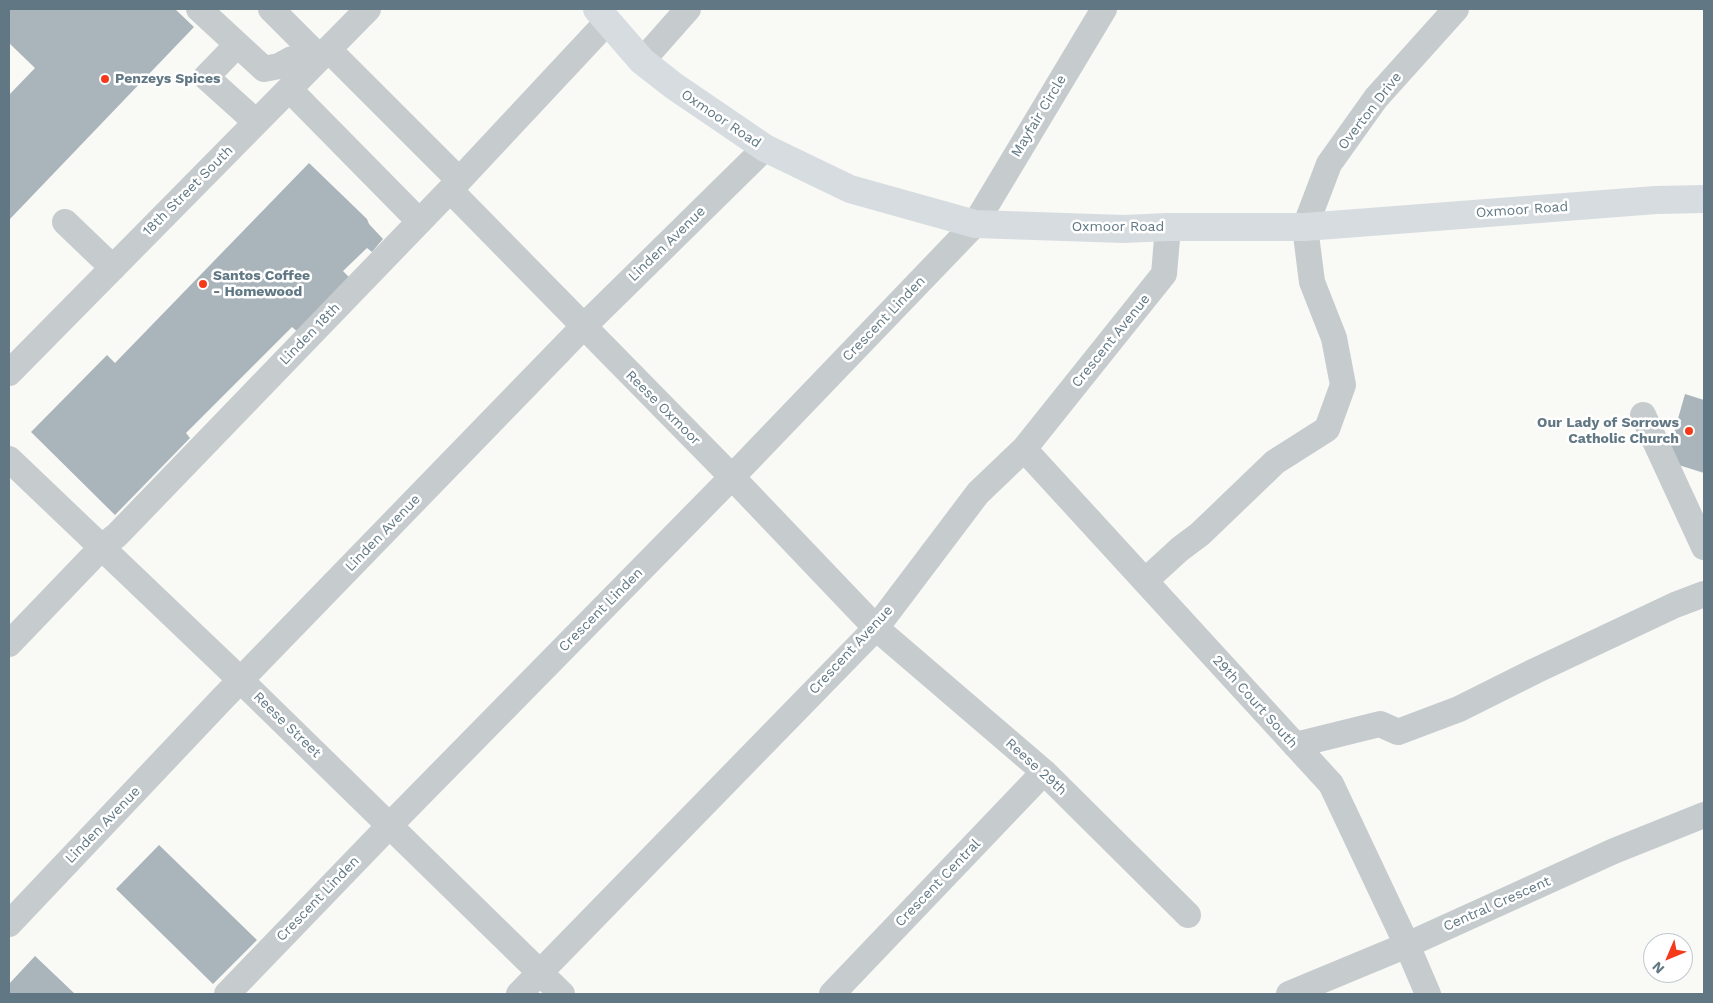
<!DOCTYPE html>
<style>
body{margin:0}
#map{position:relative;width:1713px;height:1003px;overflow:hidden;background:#f9f9f6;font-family:"Work Sans",sans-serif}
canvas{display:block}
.frame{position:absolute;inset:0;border:10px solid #617884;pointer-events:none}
.north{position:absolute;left:1643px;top:933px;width:50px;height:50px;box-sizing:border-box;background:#fff;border:1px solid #c0c9ce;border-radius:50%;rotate:225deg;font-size:14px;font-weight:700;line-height:20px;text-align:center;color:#617884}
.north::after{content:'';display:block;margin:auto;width:18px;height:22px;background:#f43a1a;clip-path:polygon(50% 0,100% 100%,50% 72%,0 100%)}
</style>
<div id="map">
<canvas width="1713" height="1003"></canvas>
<div class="frame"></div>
<div class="north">N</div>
</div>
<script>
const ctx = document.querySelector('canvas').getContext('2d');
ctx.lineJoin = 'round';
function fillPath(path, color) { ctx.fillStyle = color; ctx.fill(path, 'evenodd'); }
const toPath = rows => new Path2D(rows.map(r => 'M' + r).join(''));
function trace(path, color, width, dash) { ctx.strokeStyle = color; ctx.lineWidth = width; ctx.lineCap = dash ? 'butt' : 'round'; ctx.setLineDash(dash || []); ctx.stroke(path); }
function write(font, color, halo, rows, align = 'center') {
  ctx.font = font + ' "Work Sans",sans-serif'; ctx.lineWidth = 5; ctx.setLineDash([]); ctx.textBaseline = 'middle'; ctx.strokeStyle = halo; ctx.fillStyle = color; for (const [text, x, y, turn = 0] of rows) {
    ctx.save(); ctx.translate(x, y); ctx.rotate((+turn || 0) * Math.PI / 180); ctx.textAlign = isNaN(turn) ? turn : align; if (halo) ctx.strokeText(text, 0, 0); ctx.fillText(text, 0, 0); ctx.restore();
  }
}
fillPath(toPath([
 [9,9,175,9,194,27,9,220,9,95,35,68,9,43],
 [309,163,367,219,369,224,383,239,372,252,367,248,343,271,352,280,300,334,292,327,186,433,190,438,115,515,31,432,107,355,115,363],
 [1685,394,1704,400,1704,473,1666,461],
 [159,845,257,940,213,984,116,889],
 [35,956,75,994,9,994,9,984]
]), '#aab5bb');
trace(toPath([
 [199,9,264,69,279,66,292,59,320,58],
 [271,9,320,58],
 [237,45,206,77,256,122],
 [328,49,459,180],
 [642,61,688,9],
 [289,89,419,221],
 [450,190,732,477,876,628,1044,772,1188,915],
 [65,222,113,268],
 [9,373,368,9],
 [1643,415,1704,547],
 [1024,449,1331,784,1407,945,1428,994],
 [9,459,227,667,562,994],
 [1145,581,1180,549,1200,534,1275,462,1327,429,1343,385,1334,338,1312,282,1305,227,1329,164,1376,98,1456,9],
 [9,644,103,546,117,535,450,190,608,21],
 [1295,745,1380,724,1398,732,1459,709,1535,671,1675,605,1704,594],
 [9,924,223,698,583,327,765,148],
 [227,994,390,825,732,477,975,224,1104,9],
 [519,994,876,628,978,493,1024,449,1164,274,1168,227],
 [832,994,1044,772],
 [1289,994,1407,945,1614,851,1704,815]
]), '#c6cbce', 26);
trace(toPath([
 [597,9,642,61,674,86,765,148,850,189,975,224,1124,229,1168,227,1305,227,1656,200,1704,199]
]), '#d6dcdf', 28);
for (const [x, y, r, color] of [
 [105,79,5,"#f43a1a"],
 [203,284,5,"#f43a1a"],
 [1689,431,5,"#f43a1a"]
]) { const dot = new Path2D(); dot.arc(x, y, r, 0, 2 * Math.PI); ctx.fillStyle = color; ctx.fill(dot); trace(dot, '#fff', 2); }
write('bold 14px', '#617884', '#fff', [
 ["Penzeys Spices",115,79],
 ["Santos Coffee",213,276],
 ["- Homewood",213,292],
 ["Our Lady of Sorrows",1679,423,"right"],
 ["Catholic Church",1679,439,"right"]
], 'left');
write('14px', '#617884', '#fff', [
 ["Overton Drive",1370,111,-52],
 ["Mayfair Circle",1039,116,-59],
 ["Oxmoor Road",721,119,34],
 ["18th Street South",188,191,-45],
 ["Oxmoor Road",1522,210,-4],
 ["Oxmoor Road",1118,227],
 ["Linden Avenue",667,244,-44],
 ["Crescent Linden",884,319,-46],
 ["Linden 18th",310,334,-46],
 ["Crescent Avenue",1111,341,-51],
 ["Reese Oxmoor",663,408,45],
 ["Linden Avenue",383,533,-46],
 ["Crescent Linden",601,610,-45],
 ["Crescent Avenue",851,650,-47],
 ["29th Court South",1255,702,48],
 ["Reese Street",287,725,44],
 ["Reese 29th",1036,767,42],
 ["Linden Avenue",103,825,-46],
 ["Crescent Central",938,883,-46],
 ["Crescent Linden",318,899,-46],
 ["Central Crescent",1497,904,-24]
]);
</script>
